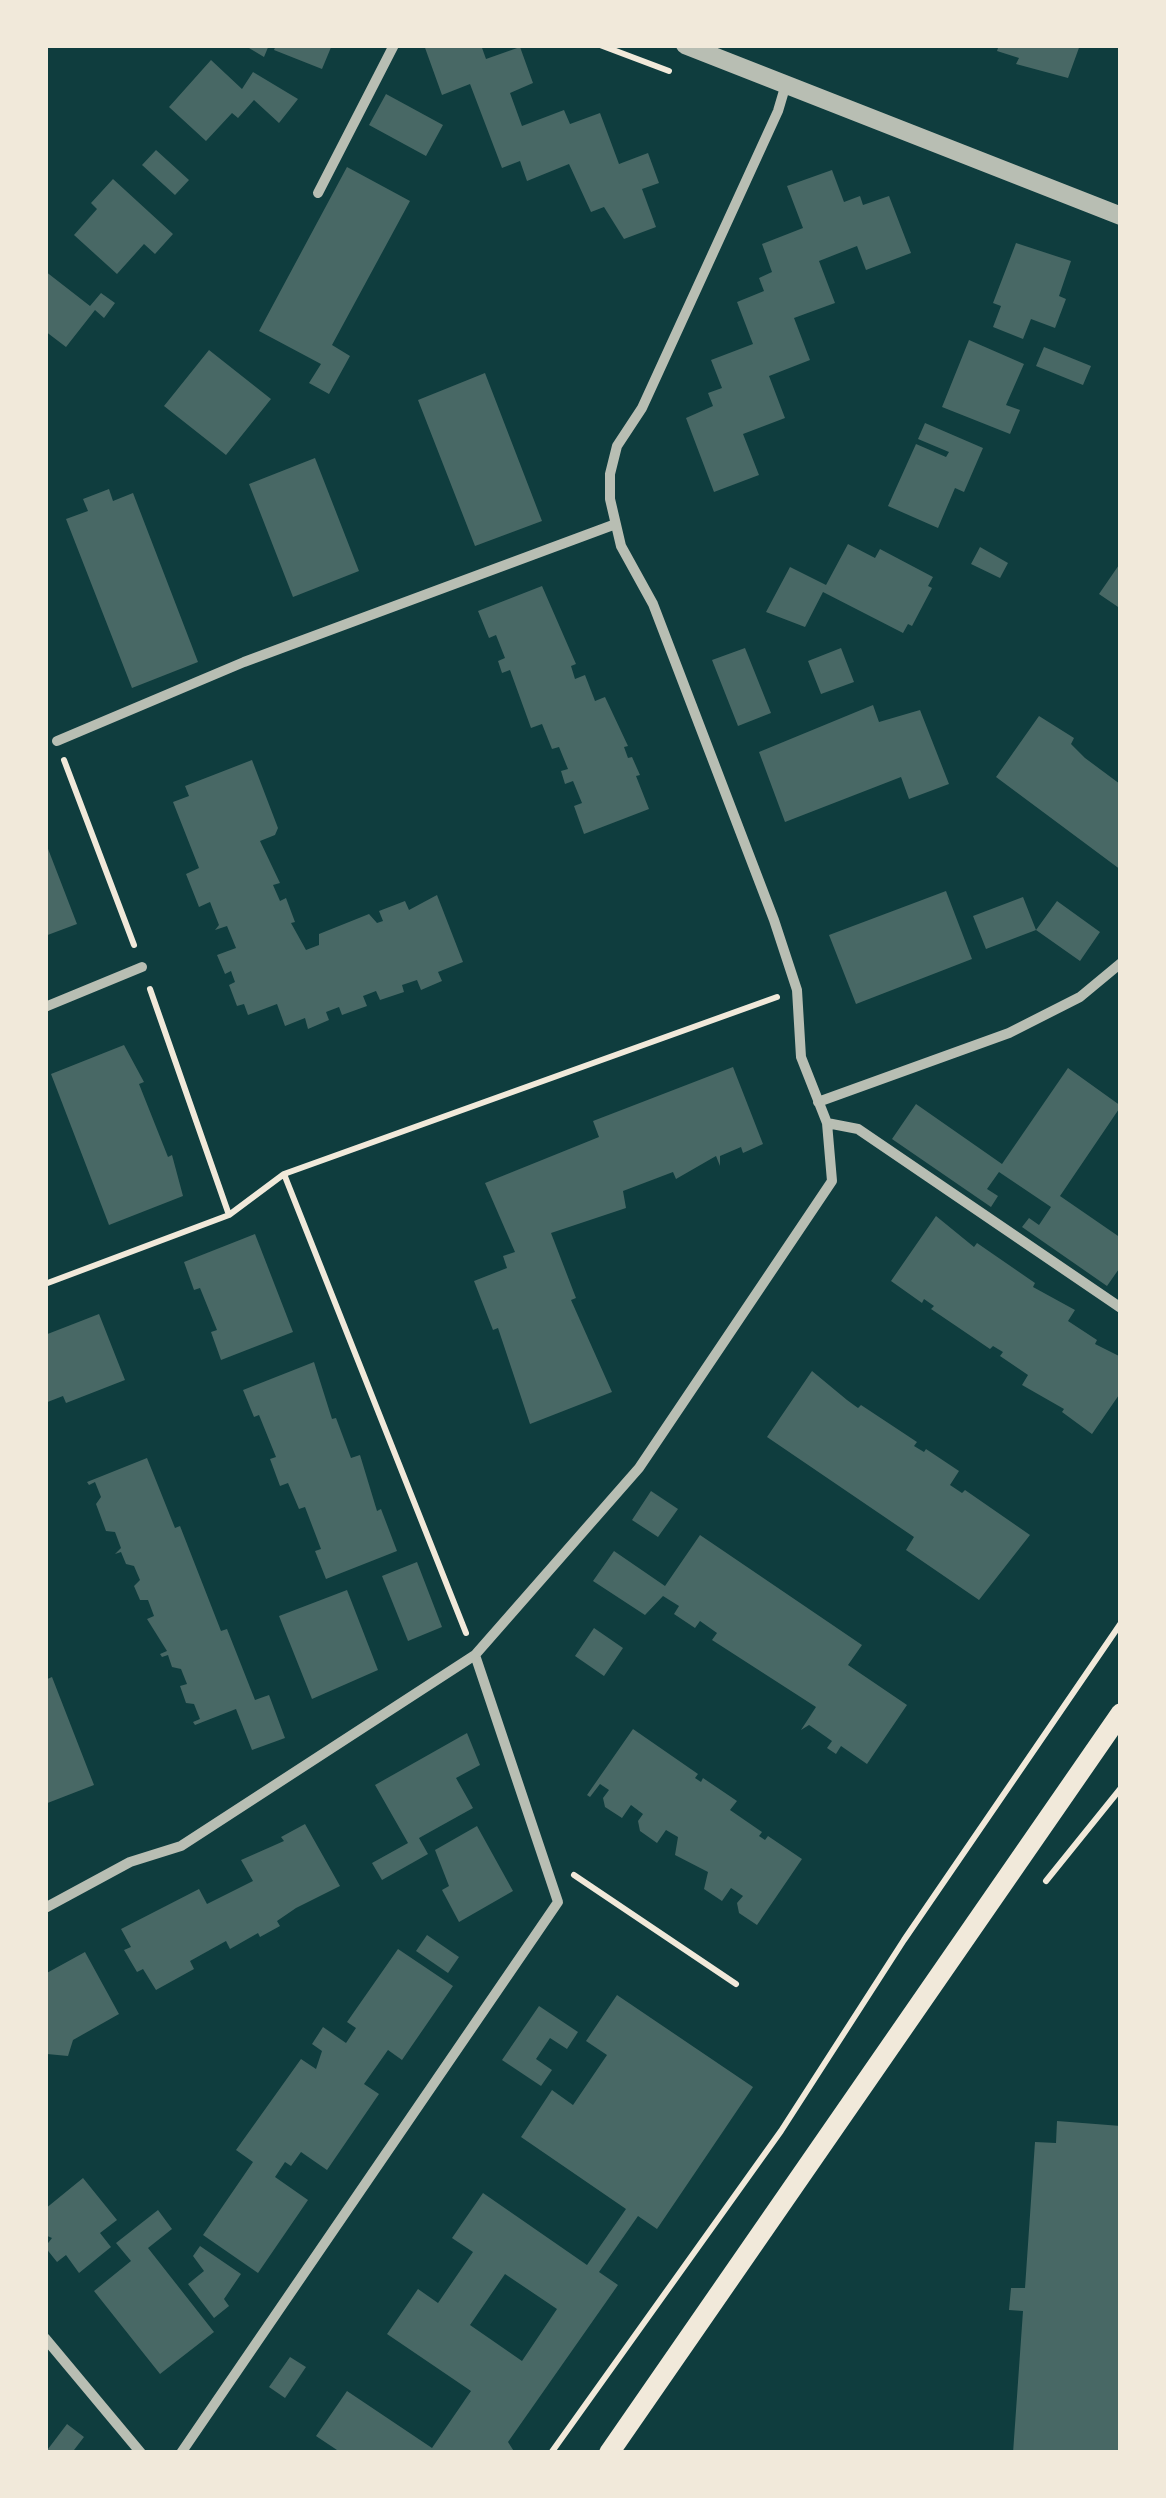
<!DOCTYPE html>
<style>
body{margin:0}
#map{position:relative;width:1166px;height:2498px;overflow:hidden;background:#0f3d3e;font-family:"Space Grotesk",sans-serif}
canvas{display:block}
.frame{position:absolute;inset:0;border:48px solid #f1e9da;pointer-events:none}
</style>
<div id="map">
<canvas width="1166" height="2498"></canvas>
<div class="frame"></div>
</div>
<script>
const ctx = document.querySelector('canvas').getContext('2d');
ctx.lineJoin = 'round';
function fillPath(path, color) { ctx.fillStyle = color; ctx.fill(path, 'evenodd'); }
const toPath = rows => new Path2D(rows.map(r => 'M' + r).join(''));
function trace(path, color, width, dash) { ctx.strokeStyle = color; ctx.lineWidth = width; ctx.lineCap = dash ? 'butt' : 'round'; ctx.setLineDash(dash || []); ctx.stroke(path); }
fillPath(toPath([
 [244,45,269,45,264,57],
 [276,45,332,45,322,69,274,50],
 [424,45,481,45,486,59,520,47,533,83,510,93,522,126,564,110,570,124,600,113,619,164,648,153,659,183,642,189,656,227,624,239,604,207,591,212,569,164,527,181,520,161,502,168,470,84,442,95],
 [999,45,1080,45,1068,78,1016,64,1019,58,997,51],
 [211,60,242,89,253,72,298,99,279,123,254,100,238,118,232,113,206,141,169,107],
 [386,94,443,125,426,156,369,125],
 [156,150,189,180,175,195,142,165],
 [347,167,410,201,332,345,350,356,329,394,309,383,321,364,259,331],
 [832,170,844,202,860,196,863,205,889,196,911,253,866,270,857,246,819,261,835,303,794,318,810,360,769,376,785,418,743,434,759,475,714,492,686,418,713,406,708,393,722,388,711,360,753,344,737,302,764,291,759,278,772,272,762,244,803,228,787,186],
 [113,179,173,234,155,254,144,244,117,274,74,235,97,209,91,203],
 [1016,243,1071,261,1059,296,1066,299,1055,328,1031,319,1023,339,993,327,1001,306,993,303],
 [45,271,90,306,101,293,115,303,104,318,95,310,66,347,45,331],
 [969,340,1024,364,1006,405,1020,410,1010,434,942,407],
 [1044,347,1091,366,1083,385,1036,366],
 [209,350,271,399,226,455,164,406],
 [485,373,542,521,475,546,418,400],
 [925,423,983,448,964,492,955,488,938,528,888,506,916,444,946,457,949,452,918,439],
 [315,458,359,571,293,597,249,484],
 [109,489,113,501,133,493,198,662,132,688,66,519,88,511,83,499],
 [848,544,875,558,880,549,933,577,928,586,932,588,912,626,908,624,903,633,823,592,805,627,766,612,790,567,826,585],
 [980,547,1008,563,1000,578,971,564],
 [1121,562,1121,609,1099,594],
 [542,586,576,664,571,666,575,679,585,675,595,701,605,697,628,746,624,747,628,758,632,757,640,775,636,776,649,809,584,834,574,806,582,803,573,781,565,784,561,771,568,769,559,747,552,749,542,724,531,728,510,670,502,673,498,661,505,658,496,635,489,638,478,611],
 [745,648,771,713,738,726,712,660],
 [841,648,854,682,821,694,808,661],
 [873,705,879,722,920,710,949,784,909,799,901,777,785,822,759,752],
 [1039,716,1074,738,1071,744,1085,758,1120,784,1121,870,996,777],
 [252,760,278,828,275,835,260,841,280,883,273,885,280,901,286,898,295,922,291,923,306,950,319,945,319,934,369,914,377,923,383,921,379,911,405,901,409,910,437,895,463,962,438,972,442,981,421,990,417,980,402,985,404,992,380,1000,376,991,363,996,367,1006,342,1015,339,1007,326,1012,329,1020,308,1029,305,1018,285,1026,277,1004,248,1015,244,1004,237,1006,229,985,235,982,231,971,225,974,217,955,236,948,227,926,215,930,219,925,210,902,199,907,186,874,199,868,173,802,189,796,185,786],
 [45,841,77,924,45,936],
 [946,891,972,959,856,1004,829,935],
 [1023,897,1036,930,1057,901,1100,932,1080,961,1036,930,986,949,973,916],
 [124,1045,144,1082,139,1084,168,1157,172,1155,183,1196,109,1225,51,1074],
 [733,1067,763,1144,743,1153,741,1147,720,1156,720,1166,716,1156,676,1179,673,1172,623,1191,626,1208,551,1233,576,1298,571,1300,612,1392,530,1424,498,1328,493,1330,474,1281,507,1268,503,1256,515,1252,485,1183,599,1137,593,1121],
 [1068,1068,1121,1106,1060,1196,1121,1238,1121,1266,1107,1286,1022,1227,1029,1218,1039,1225,1051,1207,999,1172,987,1189,998,1196,991,1207,892,1139,916,1104,1002,1164],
 [936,1216,974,1247,977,1243,1035,1283,1033,1287,1075,1310,1068,1321,1097,1340,1095,1344,1121,1357,1121,1392,1092,1434,1062,1412,1064,1409,1022,1385,1028,1375,1000,1356,1003,1352,993,1346,990,1349,931,1309,934,1306,924,1299,922,1303,891,1281],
 [255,1234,293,1332,221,1360,211,1332,217,1330,200,1288,194,1290,184,1262],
 [99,1314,125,1380,66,1403,63,1396,45,1403,45,1335],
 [314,1362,332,1419,336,1418,351,1458,360,1455,377,1511,381,1509,397,1551,326,1579,315,1551,321,1549,305,1507,299,1509,288,1483,280,1486,270,1459,276,1457,259,1415,254,1417,243,1390],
 [812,1371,847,1400,858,1408,861,1405,917,1442,914,1446,924,1452,926,1449,959,1471,950,1485,962,1493,965,1490,1030,1535,979,1600,906,1550,914,1537,767,1437],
 [147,1458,175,1528,180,1526,221,1631,227,1629,255,1700,269,1695,285,1738,252,1750,236,1709,195,1725,193,1722,200,1719,194,1704,186,1703,180,1686,187,1684,181,1669,172,1667,168,1655,162,1657,160,1654,167,1651,147,1619,154,1616,148,1600,140,1600,134,1586,140,1580,134,1566,126,1564,121,1552,115,1554,121,1548,115,1532,106,1531,96,1504,101,1497,95,1482,89,1485,87,1482],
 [651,1491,678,1509,658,1537,632,1520],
 [700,1535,862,1645,848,1665,907,1705,867,1764,841,1746,836,1754,827,1748,832,1741,809,1725,801,1730,816,1707,712,1640,717,1633,700,1621,695,1628,674,1614,679,1606,663,1596,645,1615,593,1581,614,1551,665,1586],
 [417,1562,442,1627,408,1641,382,1576],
 [347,1590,378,1670,312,1699,279,1616],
 [594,1628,623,1648,604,1676,575,1656],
 [52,1677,94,1785,45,1804,45,1680],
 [633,1729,698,1774,695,1778,701,1782,703,1778,737,1801,730,1810,762,1832,759,1836,765,1840,768,1836,802,1859,757,1925,739,1913,737,1903,743,1896,731,1888,722,1901,704,1889,708,1872,675,1855,678,1837,666,1830,657,1843,640,1831,638,1821,643,1814,631,1805,622,1818,605,1807,603,1798,609,1790,600,1784,590,1797,587,1795],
 [467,1733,480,1765,456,1778,473,1808,419,1838,428,1854,382,1880,372,1863,408,1843,375,1785],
 [305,1824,340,1886,296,1908,277,1921,280,1926,260,1937,258,1933,230,1949,226,1941,190,1961,194,1969,156,1990,143,1969,137,1972,124,1950,131,1947,121,1929,199,1889,207,1904,253,1881,241,1860,284,1841,281,1837],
 [477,1826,513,1891,459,1922,442,1890,449,1886,435,1850],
 [427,1935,459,1957,448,1973,416,1951],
 [398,1949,453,1986,402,2060,388,2050,364,2084,379,2094,327,2170,301,2152,291,2166,285,2162,275,2177,308,2200,258,2273,203,2235,253,2162,236,2150,301,2059,316,2069,322,2051,312,2044,323,2027,346,2043,356,2028,347,2022],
 [85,1952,119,2014,73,2040,68,2056,47,2054,45,1974],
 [617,1995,753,2087,657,2229,638,2216,599,2272,618,2285,508,2442,515,2453,335,2453,337,2450,316,2436,347,2391,432,2448,471,2391,387,2334,418,2289,438,2303,473,2252,452,2238,483,2193,587,2265,626,2209,521,2137,552,2090,573,2105,607,2055,586,2041],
 [505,2274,557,2309,522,2361,470,2325],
 [539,2006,578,2032,567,2049,550,2038,536,2059,552,2070,541,2086,502,2060],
 [1057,2121,1121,2126,1121,2453,1013,2453,1023,2311,1009,2310,1011,2288,1025,2288,1035,2142,1056,2143],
 [83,2178,117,2220,100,2233,111,2247,79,2273,66,2255,57,2262,45,2247,52,2238,45,2235,45,2209],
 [158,2210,172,2229,148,2248,214,2332,160,2374,94,2291,131,2261,116,2243],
 [200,2246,241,2274,224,2299,229,2306,214,2318,188,2284,204,2271,193,2256],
 [290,2357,306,2367,285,2398,269,2387],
 [67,2424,84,2437,74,2450,78,2453,45,2453]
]), '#486865');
trace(toPath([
 [600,45,669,71],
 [64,760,134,945],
 [150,989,229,1215],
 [284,1174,466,1633],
 [45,1284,229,1215,284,1174,777,997],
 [574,1875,736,1984],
 [1046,1881,1121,1788],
 [551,2453,781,2131,904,1940,1121,1623]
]), '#f1e9da', 6);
trace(toPath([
 [318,193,394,45],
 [57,741,244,662,613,525],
 [45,1007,142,967],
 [818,1102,1009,1033,1080,997,1121,963],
 [827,1123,858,1129,1121,1308],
 [45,1908,130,1862,181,1846,475,1655,639,1468,832,1181,827,1123,801,1057,797,990,774,920,653,604,621,546,610,499,610,474,617,446,642,408,778,111,786,84],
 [45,2338,141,2453],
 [181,2453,558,1902,475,1655]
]), '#b8beb3', 10);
trace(toPath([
 [685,45,1121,216]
]), '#b8beb3', 18);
trace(toPath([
 [609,2453,1121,1713]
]), '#f1e9da', 20);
</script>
